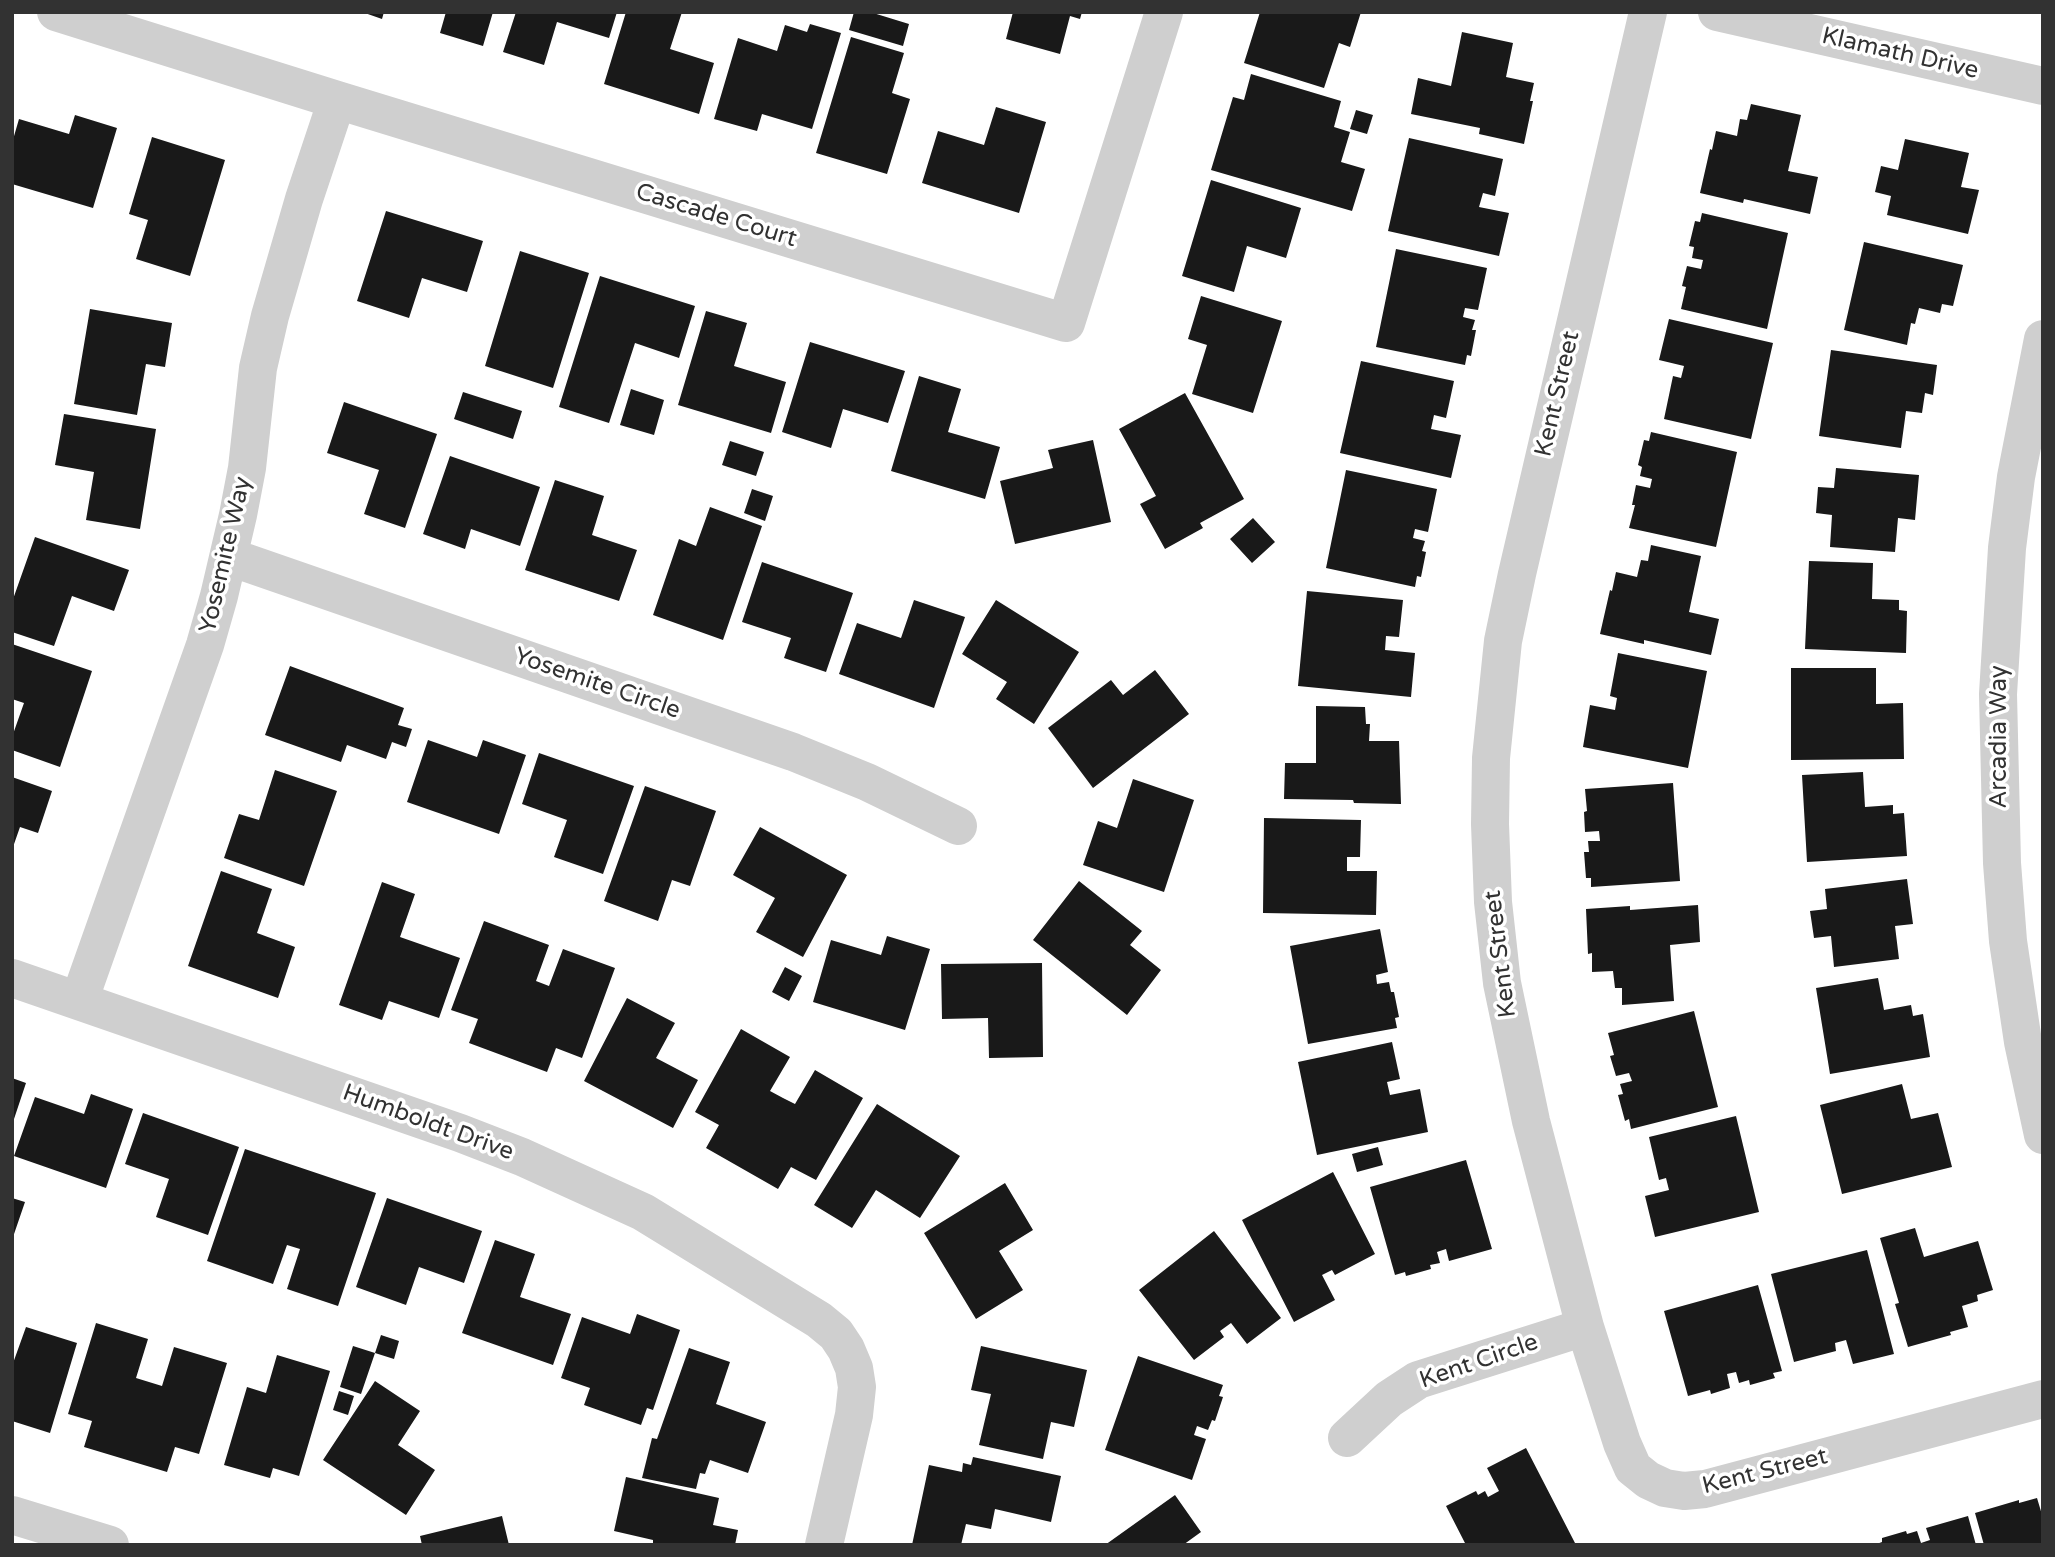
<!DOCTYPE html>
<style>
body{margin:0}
#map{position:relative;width:2055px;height:1557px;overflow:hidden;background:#fff;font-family:"Varela Round",sans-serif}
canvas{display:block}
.frame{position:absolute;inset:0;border:14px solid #323232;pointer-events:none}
</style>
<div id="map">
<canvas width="2055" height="1557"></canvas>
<div class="frame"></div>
</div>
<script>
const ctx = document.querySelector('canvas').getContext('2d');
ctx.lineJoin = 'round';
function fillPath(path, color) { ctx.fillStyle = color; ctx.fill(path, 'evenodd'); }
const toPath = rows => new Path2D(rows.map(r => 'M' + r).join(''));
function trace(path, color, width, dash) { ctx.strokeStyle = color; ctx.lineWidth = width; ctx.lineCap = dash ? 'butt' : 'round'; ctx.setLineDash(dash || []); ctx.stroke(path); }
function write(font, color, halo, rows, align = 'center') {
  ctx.font = font + ' "Varela Round",sans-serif'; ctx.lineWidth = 7; ctx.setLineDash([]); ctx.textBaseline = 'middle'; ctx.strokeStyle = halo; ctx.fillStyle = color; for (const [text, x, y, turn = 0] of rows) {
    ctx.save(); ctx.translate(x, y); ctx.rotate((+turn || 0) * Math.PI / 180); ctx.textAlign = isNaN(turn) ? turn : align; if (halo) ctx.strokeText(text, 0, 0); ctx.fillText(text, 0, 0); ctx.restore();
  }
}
fillPath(toPath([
 [362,12,384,12,382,19],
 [446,12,493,12,483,46,440,33],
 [516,12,617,12,609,38,557,22,544,65,503,52],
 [626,12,682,12,670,49,714,63,699,114,604,84],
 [854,12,870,12,909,24,903,46,849,30],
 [1013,12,1082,12,1080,19,1070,16,1060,54,1006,39],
 [1260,12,1361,12,1350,47,1339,43,1324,88,1244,63],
 [810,24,841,33,812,129,762,114,757,131,714,119,738,38,777,51,785,25,807,32],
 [1462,32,1513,43,1506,77,1534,83,1530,101,1533,101,1524,144,1479,134,1480,128,1411,114,1418,78,1451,86],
 [851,37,904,53,892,93,910,99,887,174,816,153],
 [1251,74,1341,101,1334,127,1350,132,1341,162,1365,169,1352,211,1211,170,1233,97,1244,100],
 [1751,104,1801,115,1788,171,1818,177,1810,214,1744,199,1743,203,1700,193,1710,149,1712,150,1716,131,1737,136,1740,119,1747,120],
 [996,107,1046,122,1019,213,922,183,938,131,984,145],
 [1356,110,1373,115,1367,134,1350,129],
 [75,115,117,128,93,208,12,184,12,143,19,119,69,134],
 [152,137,225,160,190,276,136,259,148,220,129,214],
 [1409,138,1503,159,1495,196,1483,193,1479,207,1509,213,1499,256,1388,231],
 [1905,139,1969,153,1961,187,1979,190,1968,234,1887,215,1891,196,1875,192,1881,166,1898,170],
 [1211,180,1301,208,1286,258,1247,246,1234,292,1182,276],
 [386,211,483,241,467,292,422,278,409,318,357,301],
 [1702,213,1788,233,1767,329,1681,309,1686,287,1682,286,1687,266,1701,269,1703,260,1692,258,1694,247,1689,246,1695,221,1700,222],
 [1864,242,1963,265,1953,306,1942,304,1940,313,1919,308,1915,324,1911,323,1907,345,1844,330],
 [1396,249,1487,268,1478,310,1465,308,1463,317,1475,320,1472,330,1476,330,1471,356,1467,355,1465,365,1376,347],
 [520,251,589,273,553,388,485,366],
 [600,276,695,306,679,358,635,343,609,423,559,407],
 [1201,296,1282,321,1253,413,1192,394,1207,345,1188,339],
 [90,309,172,323,165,367,146,364,137,415,74,404],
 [706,311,747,323,734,366,786,382,771,433,678,405],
 [1669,319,1773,343,1751,439,1664,419,1673,376,1681,378,1684,366,1659,360],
 [810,342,905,371,888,423,843,409,831,448,782,432],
 [1831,350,1937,365,1933,395,1925,393,1922,413,1906,411,1901,448,1819,436],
 [1361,361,1454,381,1446,418,1434,415,1431,429,1461,435,1451,478,1340,453],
 [919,376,961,389,948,432,1000,447,985,499,891,471],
 [631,389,664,400,654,435,620,425],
 [463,392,522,411,513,439,454,419],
 [1185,393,1244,499,1200,523,1203,528,1165,549,1140,504,1156,496,1119,429],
 [344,402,437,434,405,528,364,514,379,470,327,453],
 [64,414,156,429,140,529,86,520,94,472,55,465],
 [1651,432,1737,452,1716,547,1629,528,1635,505,1632,505,1636,485,1650,488,1652,479,1640,476,1642,467,1638,465,1644,440,1649,441],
 [1093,440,1111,522,1015,544,1000,481,1053,468,1048,450],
 [730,441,764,452,756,476,722,465],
 [450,456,540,487,520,546,471,529,465,549,423,534],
 [1836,468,1919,475,1915,520,1898,518,1895,552,1830,547,1832,515,1816,513,1818,487,1834,488],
 [1346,470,1437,489,1428,532,1415,529,1413,538,1425,541,1422,551,1426,552,1421,577,1417,576,1415,587,1326,568],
 [555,480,604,496,592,535,637,550,619,601,525,570],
 [752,489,773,496,765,521,744,513],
 [710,507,762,526,723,640,653,615,679,539,696,546],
 [1253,518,1275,542,1252,563,1230,539],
 [35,537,129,570,114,611,72,596,54,646,12,632,12,602],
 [1651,545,1701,556,1689,612,1719,619,1711,655,1644,640,1644,644,1600,634,1610,590,1612,591,1616,572,1637,577,1641,560,1648,561],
 [1809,561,1873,563,1872,599,1899,600,1899,610,1907,611,1906,653,1805,649],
 [762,562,853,593,826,672,784,658,791,638,742,622],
 [1307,591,1403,600,1399,637,1386,636,1385,650,1415,653,1411,697,1298,686],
 [914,600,965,617,934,708,839,674,857,623,901,638],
 [996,600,1079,652,1034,724,996,699,1007,682,962,654],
 [12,644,92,671,60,767,12,750,12,737,24,703,12,699],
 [1618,653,1707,671,1688,768,1583,747,1590,705,1615,710,1617,698,1610,696],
 [290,666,404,708,398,725,412,729,406,747,392,742,386,759,347,745,341,762,265,735],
 [1791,668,1876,668,1876,704,1903,703,1904,759,1791,760],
 [1155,670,1189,714,1093,788,1048,728,1111,680,1123,695],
 [1316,706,1365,707,1366,724,1370,724,1369,741,1399,741,1401,804,1354,803,1353,800,1284,799,1285,763,1316,763],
 [428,740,477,757,483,740,526,755,499,834,407,802],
 [539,753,634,786,603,874,554,857,567,820,522,804],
 [275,770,337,791,304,886,224,858,239,814,259,820],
 [1863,772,1865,807,1893,805,1893,814,1904,813,1907,856,1807,862,1802,775],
 [12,777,52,791,38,833,20,827,13,847],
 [1133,779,1194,800,1164,892,1083,865,1098,821,1117,828],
 [1673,783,1680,881,1591,887,1591,878,1586,878,1584,852,1589,852,1588,841,1600,841,1599,831,1585,832,1584,812,1587,811,1585,789],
 [645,786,716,811,690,886,672,880,658,921,604,901],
 [1264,818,1361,820,1360,857,1347,857,1347,871,1377,871,1376,915,1263,913],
 [760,827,847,875,803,957,756,932,775,898,733,875],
 [221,871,272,889,257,933,295,947,278,998,188,966],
 [1907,879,1913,924,1895,926,1899,959,1834,967,1831,936,1814,938,1810,911,1827,909,1825,889],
 [1079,881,1142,931,1130,945,1161,970,1127,1015,1033,940],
 [382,882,415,894,400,937,460,958,439,1018,389,1001,382,1020,339,1005],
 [1698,905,1700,942,1670,945,1674,1001,1622,1005,1622,988,1615,988,1613,971,1592,972,1592,953,1588,954,1586,909,1630,906,1630,910],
 [484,921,549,945,536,981,549,986,563,949,615,968,582,1058,556,1048,547,1072,469,1043,478,1019,451,1010],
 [1380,929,1388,972,1376,975,1377,984,1389,982,1391,992,1394,992,1399,1017,1395,1018,1397,1028,1308,1044,1290,946],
 [887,936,930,949,905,1030,813,1002,831,940,881,955],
 [1042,963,1043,1057,989,1058,988,1018,942,1019,941,964],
 [785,967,802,976,789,1001,772,992],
 [1878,978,1884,1010,1911,1005,1913,1016,1923,1014,1930,1057,1830,1074,1816,988],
 [627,998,675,1023,656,1058,698,1080,673,1128,584,1081],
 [1694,1011,1718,1107,1631,1129,1629,1119,1625,1121,1618,1095,1623,1094,1620,1084,1632,1081,1629,1073,1616,1076,1610,1056,1614,1055,1608,1033],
 [741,1029,790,1057,770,1091,783,1098,795,1104,815,1070,863,1098,816,1180,791,1167,778,1189,706,1148,719,1125,695,1112],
 [1392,1042,1400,1079,1387,1082,1390,1095,1420,1089,1428,1132,1317,1155,1298,1062],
 [12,1078,26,1083,13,1122,12,1121],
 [1902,1084,1911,1119,1938,1113,1952,1167,1842,1194,1820,1105],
 [91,1094,133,1109,106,1188,14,1156,35,1097,84,1114],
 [877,1104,960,1156,920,1218,876,1190,852,1228,814,1205],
 [143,1113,239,1147,208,1235,156,1217,169,1179,125,1164],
 [1736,1116,1759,1212,1655,1237,1645,1196,1669,1190,1666,1178,1659,1180,1649,1137],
 [1378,1147,1383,1165,1357,1172,1352,1154],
 [245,1149,376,1193,338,1306,287,1289,300,1249,287,1245,273,1284,207,1261],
 [1466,1160,1492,1249,1449,1261,1446,1249,1437,1252,1440,1263,1430,1265,1431,1269,1406,1276,1405,1272,1395,1275,1370,1187],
 [1333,1172,1375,1254,1335,1275,1332,1270,1322,1275,1335,1300,1294,1322,1242,1220],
 [1005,1183,1033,1230,999,1251,1023,1290,976,1319,924,1233],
 [12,1198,25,1202,13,1237,12,1237],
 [387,1198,482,1231,464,1283,419,1267,406,1305,356,1287],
 [1915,1228,1924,1257,1978,1241,1993,1290,1977,1295,1978,1301,1962,1306,1968,1327,1950,1332,1951,1335,1908,1347,1895,1304,1899,1303,1880,1238],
 [1214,1231,1281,1318,1247,1344,1231,1323,1220,1331,1224,1337,1194,1360,1139,1290],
 [495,1240,535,1254,520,1297,571,1314,553,1365,462,1333],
 [1867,1250,1894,1354,1853,1364,1846,1340,1835,1343,1836,1351,1794,1362,1771,1274],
 [1758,1285,1782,1371,1773,1373,1775,1378,1750,1385,1749,1380,1739,1383,1736,1372,1727,1374,1730,1388,1711,1394,1710,1390,1688,1396,1664,1311],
 [637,1314,680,1330,653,1410,647,1408,641,1425,584,1405,590,1388,561,1378,582,1317,630,1334],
 [96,1323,148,1339,136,1378,162,1386,174,1347,227,1363,199,1454,175,1447,167,1472,84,1447,92,1421,68,1414],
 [26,1327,77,1343,50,1433,12,1421,12,1366],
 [381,1335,399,1341,394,1359,375,1353],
 [353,1346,375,1353,361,1394,340,1387],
 [981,1346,1087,1370,1074,1427,1051,1422,1043,1459,979,1445,991,1394,971,1390],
 [689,1348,730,1362,716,1404,766,1422,748,1473,710,1460,705,1474,700,1473,696,1489,642,1478,652,1438,657,1439],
 [277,1355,330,1371,299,1476,273,1468,270,1478,224,1465,247,1387,266,1393],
 [1138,1356,1223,1385,1219,1396,1223,1397,1215,1421,1212,1420,1208,1430,1197,1426,1194,1435,1206,1439,1192,1480,1105,1450],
 [375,1381,420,1411,398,1445,435,1470,406,1515,323,1460],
 [339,1391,354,1396,348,1415,333,1410],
 [1526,1448,1575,1543,1571,1545,1466,1545,1446,1506,1476,1491,1478,1495,1485,1491,1488,1497,1499,1491,1487,1468],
 [973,1457,1061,1476,1051,1522,995,1509,991,1529,966,1524,961,1545,912,1545,929,1465,962,1472,963,1463,971,1465],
 [626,1477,719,1498,713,1525,738,1530,735,1545,653,1545,653,1540,614,1531],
 [1175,1495,1201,1532,1183,1545,1105,1545],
 [2037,1498,2043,1518,2043,1545,1984,1545,1975,1513,2019,1500,2019,1503],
 [502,1516,509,1545,422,1545,420,1536],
 [1968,1516,1976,1545,1874,1545,1882,1542,1882,1538,1906,1531,1907,1534,1917,1531,1921,1543,1930,1540,1926,1528]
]), '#191919');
trace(toPath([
 [56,12,337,100,1066,323,1164,12],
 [1648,12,1517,574,1503,641,1491,758,1490,824,1493,902,1502,983,1531,1121,1585,1327,1622,1443,1633,1468,1648,1480,1665,1488,1684,1491,1705,1489,2043,1399],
 [1717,12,2043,86],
 [2043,339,2016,477,2007,548,1998,694,2002,863,2008,941,2023,1042,2043,1135],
 [230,557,793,752,867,782,958,826],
 [12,978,460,1133,522,1157,643,1212,819,1320,836,1334,846,1349,854,1368,857,1387,854,1415,824,1545],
 [79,1001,205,645,219,596,238,515,247,468,258,368,270,316,304,199,337,100],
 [1347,1438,1389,1399,1418,1380,1585,1327],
 [12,1515,110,1545]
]), '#cfcfcf', 38);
write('24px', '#323232', '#fff', [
 ["Klamath Drive",1900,54,13],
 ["Cascade Court",716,216,17],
 ["Kent Street",1558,394,-77],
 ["Yosemite Way",226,555,-77],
 ["Yosemite Circle",597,684,19],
 ["Arcadia Way",2000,737,-90],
 ["Kent Street",1501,954,-97],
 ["Humboldt Drive",428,1123,20],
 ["Kent Circle",1479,1362,-19],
 ["Kent Street",1765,1472,-14]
]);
</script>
